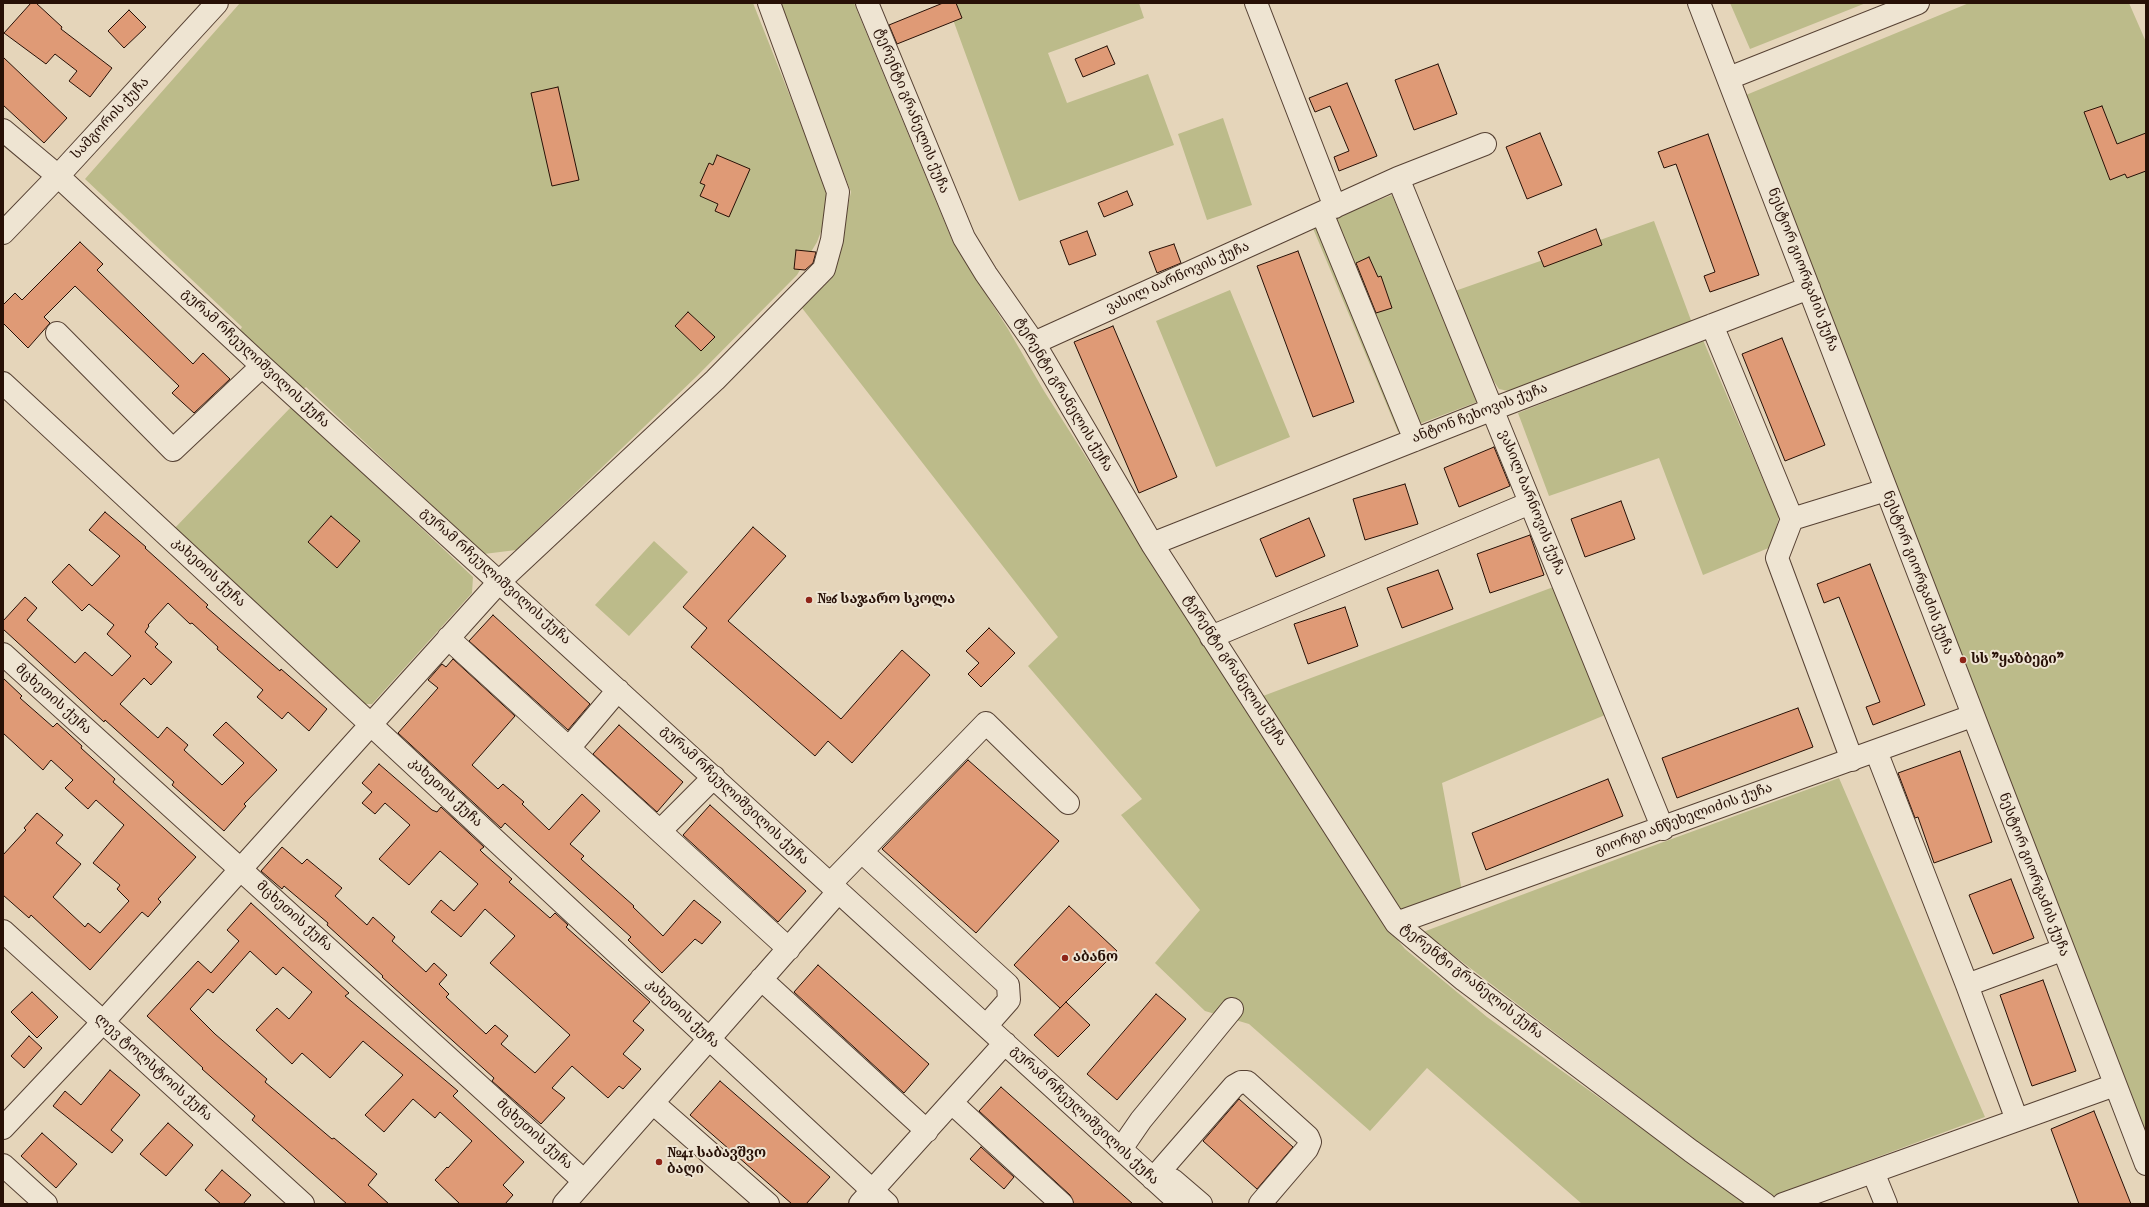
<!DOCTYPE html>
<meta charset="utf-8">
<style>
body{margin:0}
#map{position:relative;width:2149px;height:1207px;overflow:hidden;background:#e5d5ba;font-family:"IM FELL English",serif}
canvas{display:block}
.frame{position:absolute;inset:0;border:4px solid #271006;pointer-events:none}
</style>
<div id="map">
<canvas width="2149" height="1207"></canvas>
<div class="frame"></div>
</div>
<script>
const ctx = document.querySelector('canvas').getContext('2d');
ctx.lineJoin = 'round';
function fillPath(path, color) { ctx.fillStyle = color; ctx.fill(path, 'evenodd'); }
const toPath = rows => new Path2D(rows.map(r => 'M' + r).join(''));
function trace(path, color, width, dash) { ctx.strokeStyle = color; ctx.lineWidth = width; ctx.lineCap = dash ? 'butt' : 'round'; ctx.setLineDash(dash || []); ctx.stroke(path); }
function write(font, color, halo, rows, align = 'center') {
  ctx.font = font + ' "IM FELL English","Noto Serif Georgian",serif'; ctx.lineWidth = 4; ctx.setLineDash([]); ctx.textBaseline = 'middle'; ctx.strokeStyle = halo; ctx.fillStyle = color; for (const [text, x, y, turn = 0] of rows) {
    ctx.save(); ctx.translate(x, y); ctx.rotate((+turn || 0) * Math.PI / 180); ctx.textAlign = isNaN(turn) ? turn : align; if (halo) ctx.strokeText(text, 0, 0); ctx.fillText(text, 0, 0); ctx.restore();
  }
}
fillPath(toPath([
 [240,3,753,3,826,187,829,210,817,242,797,275,697,376,516,550,484,554,306,387,302,390,240,330,242,327,85,179],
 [777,3,854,3,952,240,1008,329,1044,391,1378,916,1405,949,1487,1017,1747,1204,1582,1204,1427,1068,1370,1131,1249,1024,1205,1011,1155,963,1200,910,1121,815,1142,799,1028,666,1058,637,802,308,832,278,851,192],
 [947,3,1139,3,1144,18,1048,53,1067,103,1148,74,1174,145,1019,201],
 [1730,3,1866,3,1750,49],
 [1969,3,2129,3,2146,42,2146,1132,1746,95],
 [1223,118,1252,205,1207,220,1178,134],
 [1392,195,1477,402,1398,432,1312,226],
 [1654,221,1692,323,1513,392,1499,389,1493,380,1455,291],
 [1230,290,1290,437,1216,467,1156,321],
 [1703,340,1779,517,1771,547,1703,575,1659,458,1549,496,1518,413],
 [292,406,473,577,472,593,372,704,358,704,172,531],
 [654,541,688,572,629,636,595,605],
 [1556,586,1605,715,1442,783,1462,891,1400,912,1263,696],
 [1839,778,1985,1117,1770,1197,1423,932,1636,852]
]), '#bcbb8a');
const building = toPath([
 [31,3,36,3,62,27,61,29,112,68,90,97,69,81,77,71,55,54,46,64,4,33,31,3],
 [943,3,956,3,962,18,897,44,889,25,943,3],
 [129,10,146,27,124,48,108,31,129,10],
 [1107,46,1115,64,1083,77,1075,59,1107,46],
 [3,57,67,118,44,143,3,105,3,57],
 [1438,64,1457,114,1414,130,1395,80,1438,64],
 [1347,83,1377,156,1339,171,1334,157,1349,151,1330,106,1315,112,1309,98,1347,83],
 [558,87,579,180,552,186,531,93,558,87],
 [2102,106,2117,144,2146,133,2146,171,2127,178,2125,174,2110,180,2084,112,2102,106],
 [1540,133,1562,185,1527,199,1506,147,1540,133],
 [1708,134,1759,275,1710,292,1704,276,1715,272,1676,164,1664,168,1658,152,1708,134],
 [717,155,750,169,729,217,715,211,718,204,700,196,705,185,700,183,709,163,713,165,717,155],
 [1127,191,1133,205,1104,217,1098,203,1127,191],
 [1596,229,1602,245,1544,267,1538,252,1596,229],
 [1087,231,1096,255,1069,265,1060,241,1087,231],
 [80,242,103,264,97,270,193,364,203,353,230,379,194,413,172,393,179,386,75,286,44,317,50,323,28,348,3,323,3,305,15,293,22,300,80,242],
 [1174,244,1181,263,1157,273,1149,252,1174,244],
 [796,250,816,252,813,263,805,270,794,269,796,250],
 [1298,251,1354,402,1313,417,1257,266,1298,251],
 [1369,257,1378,277,1381,276,1392,308,1376,313,1356,263,1369,257],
 [688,312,715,337,701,351,675,326,688,312],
 [1113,326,1177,477,1139,493,1074,342,1113,326],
 [1782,338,1825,445,1785,461,1742,354,1782,338],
 [1494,447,1510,486,1459,507,1444,468,1494,447],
 [1405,484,1418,524,1365,540,1353,499,1405,484],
 [1621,501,1635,539,1585,557,1571,519,1621,501],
 [105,512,146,547,145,548,208,605,206,607,280,671,281,669,327,709,309,731,288,712,282,719,257,697,263,690,217,649,218,647,192,623,190,624,168,603,148,625,149,626,145,632,158,644,155,647,172,662,151,685,144,678,120,704,158,738,167,727,188,745,184,750,222,785,244,763,213,735,226,722,277,770,244,804,246,806,224,831,172,785,174,782,105,720,104,722,3,629,3,621,25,597,37,608,27,620,75,663,85,652,112,676,131,656,107,634,114,625,89,604,82,611,52,582,69,564,92,586,120,556,89,530,105,512],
 [331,516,360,541,337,568,308,542,331,516],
 [1309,518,1325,556,1276,577,1260,539,1309,518],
 [753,527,786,556,728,621,841,719,902,650,930,675,852,763,828,741,815,756,691,647,707,628,683,607,753,527],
 [1530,535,1544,575,1490,593,1477,554,1530,535],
 [1870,564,1925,705,1873,725,1866,707,1880,702,1839,597,1824,603,1817,584,1870,564],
 [1438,570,1453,609,1402,628,1387,588,1438,570],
 [1345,607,1358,646,1308,664,1294,624,1345,607],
 [493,615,590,704,568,730,469,641,493,615],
 [989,628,1015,653,981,687,968,674,979,663,966,651,989,628],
 [453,659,515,716,472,765,498,789,503,784,524,802,522,804,549,830,582,794,600,811,570,844,584,856,581,859,634,906,633,907,663,936,694,900,721,922,702,944,695,939,662,973,628,940,631,937,505,823,501,828,398,733,438,688,428,680,442,664,446,667,453,659],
 [3,678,22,696,20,698,53,727,57,723,82,746,81,748,115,779,113,782,196,857,158,899,161,902,148,917,142,912,90,970,31,915,29,918,3,895,3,855,26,830,24,828,37,813,63,835,56,843,81,864,53,897,85,927,88,923,100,933,129,901,117,889,120,885,93,863,124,825,96,800,88,809,65,788,73,780,51,760,43,770,3,733,3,678],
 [1798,708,1813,747,1677,798,1662,758,1798,708],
 [619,725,683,782,657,812,593,754,619,725],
 [1960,751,1992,842,1934,863,1918,817,1915,818,1898,773,1960,751],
 [968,760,1059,841,976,933,882,849,968,760],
 [379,764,432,810,437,812,441,807,484,847,480,850,483,853,512,879,509,882,550,918,555,913,568,925,566,927,650,1002,633,1021,644,1030,623,1054,641,1069,623,1089,619,1086,608,1098,572,1066,552,1088,565,1098,541,1124,492,1081,494,1078,382,977,383,976,327,925,328,923,284,886,282,889,261,871,282,847,302,864,307,859,342,888,335,896,367,925,373,917,395,937,392,941,426,972,434,963,447,975,439,984,449,994,446,997,486,1034,495,1025,508,1036,501,1044,535,1073,570,1035,490,963,515,936,485,909,461,937,431,912,441,900,454,911,478,884,440,851,409,885,379,859,410,825,385,803,375,814,362,803,372,792,362,783,379,764],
 [1608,779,1623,816,1486,870,1472,833,1608,779],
 [710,805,806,891,778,922,683,835,710,805],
 [2011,879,2034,938,1993,954,1969,895,2011,879],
 [251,903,349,993,345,996,458,1091,453,1096,524,1162,503,1185,513,1195,505,1204,460,1204,435,1180,447,1167,448,1168,472,1141,440,1112,435,1118,413,1099,384,1132,365,1115,403,1075,363,1041,330,1078,302,1053,292,1064,256,1030,277,1008,289,1019,312,992,283,967,276,975,250,951,213,993,208,989,190,1009,215,1034,267,1079,265,1082,332,1139,334,1138,377,1174,368,1185,389,1204,347,1204,252,1120,255,1116,202,1069,203,1068,147,1016,198,961,211,973,239,941,227,930,251,903],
 [1069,906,1117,951,1060,1008,1014,965,1069,906],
 [818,965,929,1064,904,1093,794,992,818,965],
 [2043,980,2076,1071,2032,1086,2000,995,2043,980],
 [32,992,58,1017,37,1038,11,1012,32,992],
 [1156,994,1186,1019,1117,1100,1087,1074,1156,994],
 [1066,1002,1090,1025,1058,1057,1034,1035,1066,1002],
 [29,1036,42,1048,24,1068,11,1056,29,1036],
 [110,1070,140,1095,111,1130,123,1140,112,1153,53,1106,65,1091,81,1105,110,1070],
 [720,1081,830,1177,806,1204,792,1204,690,1115,720,1081],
 [1001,1087,1133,1204,1074,1204,1070,1195,979,1111,1001,1087],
 [1239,1099,1293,1147,1257,1189,1203,1141,1239,1099],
 [2094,1111,2131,1204,2079,1204,2051,1129,2094,1111],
 [168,1123,193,1145,166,1176,140,1154,168,1123],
 [42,1133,77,1164,56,1188,21,1156,42,1133],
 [981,1147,1014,1177,1004,1189,970,1159,981,1147],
 [222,1170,251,1195,243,1204,221,1204,205,1190,222,1170]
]);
fillPath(building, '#df9a76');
trace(building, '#271006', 1);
const minor = toPath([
 [867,3,964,238,986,274,1034,343,1152,544,1396,923,1464,980,1691,1151,1765,1204],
 [1256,3,1335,207],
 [1699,3,2146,1164],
 [1729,78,1918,3],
 [3,130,58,176,262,366,1181,1204],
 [1398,178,1663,829],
 [1322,213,1415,440],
 [3,233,58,176,217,3],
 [1712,325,1792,519,1777,558,1852,760],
 [57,333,173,450,262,366],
 [1034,343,1398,178,1485,144],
 [3,383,887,1204],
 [1792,519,1886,490],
 [1152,544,1493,409,1809,288],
 [1211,637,1530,503],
 [448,638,789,949],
 [3,654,584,1181],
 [569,748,618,690],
 [1876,751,1967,985,2017,1120],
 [660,831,714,777],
 [862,852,1008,985,1009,1000,986,1026],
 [830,884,986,723,1068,803],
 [1396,923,1972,716],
 [3,931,303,1204],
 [761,979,927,1131],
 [1967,985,2062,950],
 [653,1103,768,1204],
 [952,1103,1062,1204],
 [3,1128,103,1022,500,581,715,380,824,269,832,240,838,192,769,3],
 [1121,1149,1141,1120,1232,1009],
 [3,1165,46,1204],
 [1873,1172,1886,1204],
 [1153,1179,1234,1086,1241,1082,1247,1082,1308,1137,1310,1142,1307,1149,1260,1204],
 [1173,1180,1201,1204],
 [564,1204,838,892],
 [860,1204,1005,1043],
 [1783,1204,2115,1085]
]);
trace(minor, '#564133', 24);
trace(minor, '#eee4d2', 22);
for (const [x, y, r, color] of [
 [809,600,4,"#8f2418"],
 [1963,660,4,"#8f2418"],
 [1065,958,4,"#8f2418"],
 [659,1162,4,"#8f2418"]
]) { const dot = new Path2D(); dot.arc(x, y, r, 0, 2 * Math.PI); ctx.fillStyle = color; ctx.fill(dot); trace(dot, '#eee4d2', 1.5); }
write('14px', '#271006', '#eee4d2', [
 ["ტერენტი გრანელის ქუჩა",911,111,68],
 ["სამგორის ქუჩა",111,119,-47],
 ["ნესტორ გიორგაძის ქუჩა",1802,270,69],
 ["ვასილ ბარნოვის ქუჩა",1178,278,-24],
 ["გურამ რჩეულიშვილის ქუჩა",255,359,43],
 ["ტერენტი გრანელის ქუჩა",1063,395,59],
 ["ანტონ ჩეხოვის ქუჩა",1480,414,-21],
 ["ვასილ ბარნოვის ქუჩა",1531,503,68],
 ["კახეთის ქუჩა",208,573,43],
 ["ნესტორ გიორგაძის ქუჩა",1917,573,69],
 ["გურამ რჩეულიშვილის ქუჩა",495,577,42],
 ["ტერენტი გრანელის ქუჩა",1234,671,57],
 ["მცხეთის ქუჩა",53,700,42],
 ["კახეთის ქუჩა",445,793,43],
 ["გურამ რჩეულიშვილის ქუჩა",734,796,43],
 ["გიორგი ანწეხელიძის ქუჩა",1684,820,-20],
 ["ნესტორ გიორგაძის ქუჩა",2033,875,69],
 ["მცხეთის ქუჩა",294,917,42],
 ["ტერენტი გრანელის ქუჩა",1471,982,38],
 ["კახეთის ქუჩა",682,1014,43],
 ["ლევ ტოლსტოის ქუჩა",153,1068,42],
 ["გურამ რჩეულიშვილის ქუჩა",1084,1116,43],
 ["მცხეთის ქუჩა",534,1135,42]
]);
write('bold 14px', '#271006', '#eee4d2', [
 ["№6 საჯარო სკოლა",817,600],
 ["სს \"ყაზბეგი\"",1971,660],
 ["აბანო",1073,958],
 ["№41 საბავშვო",667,1154],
 ["ბაღი",667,1170]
], 'left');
</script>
